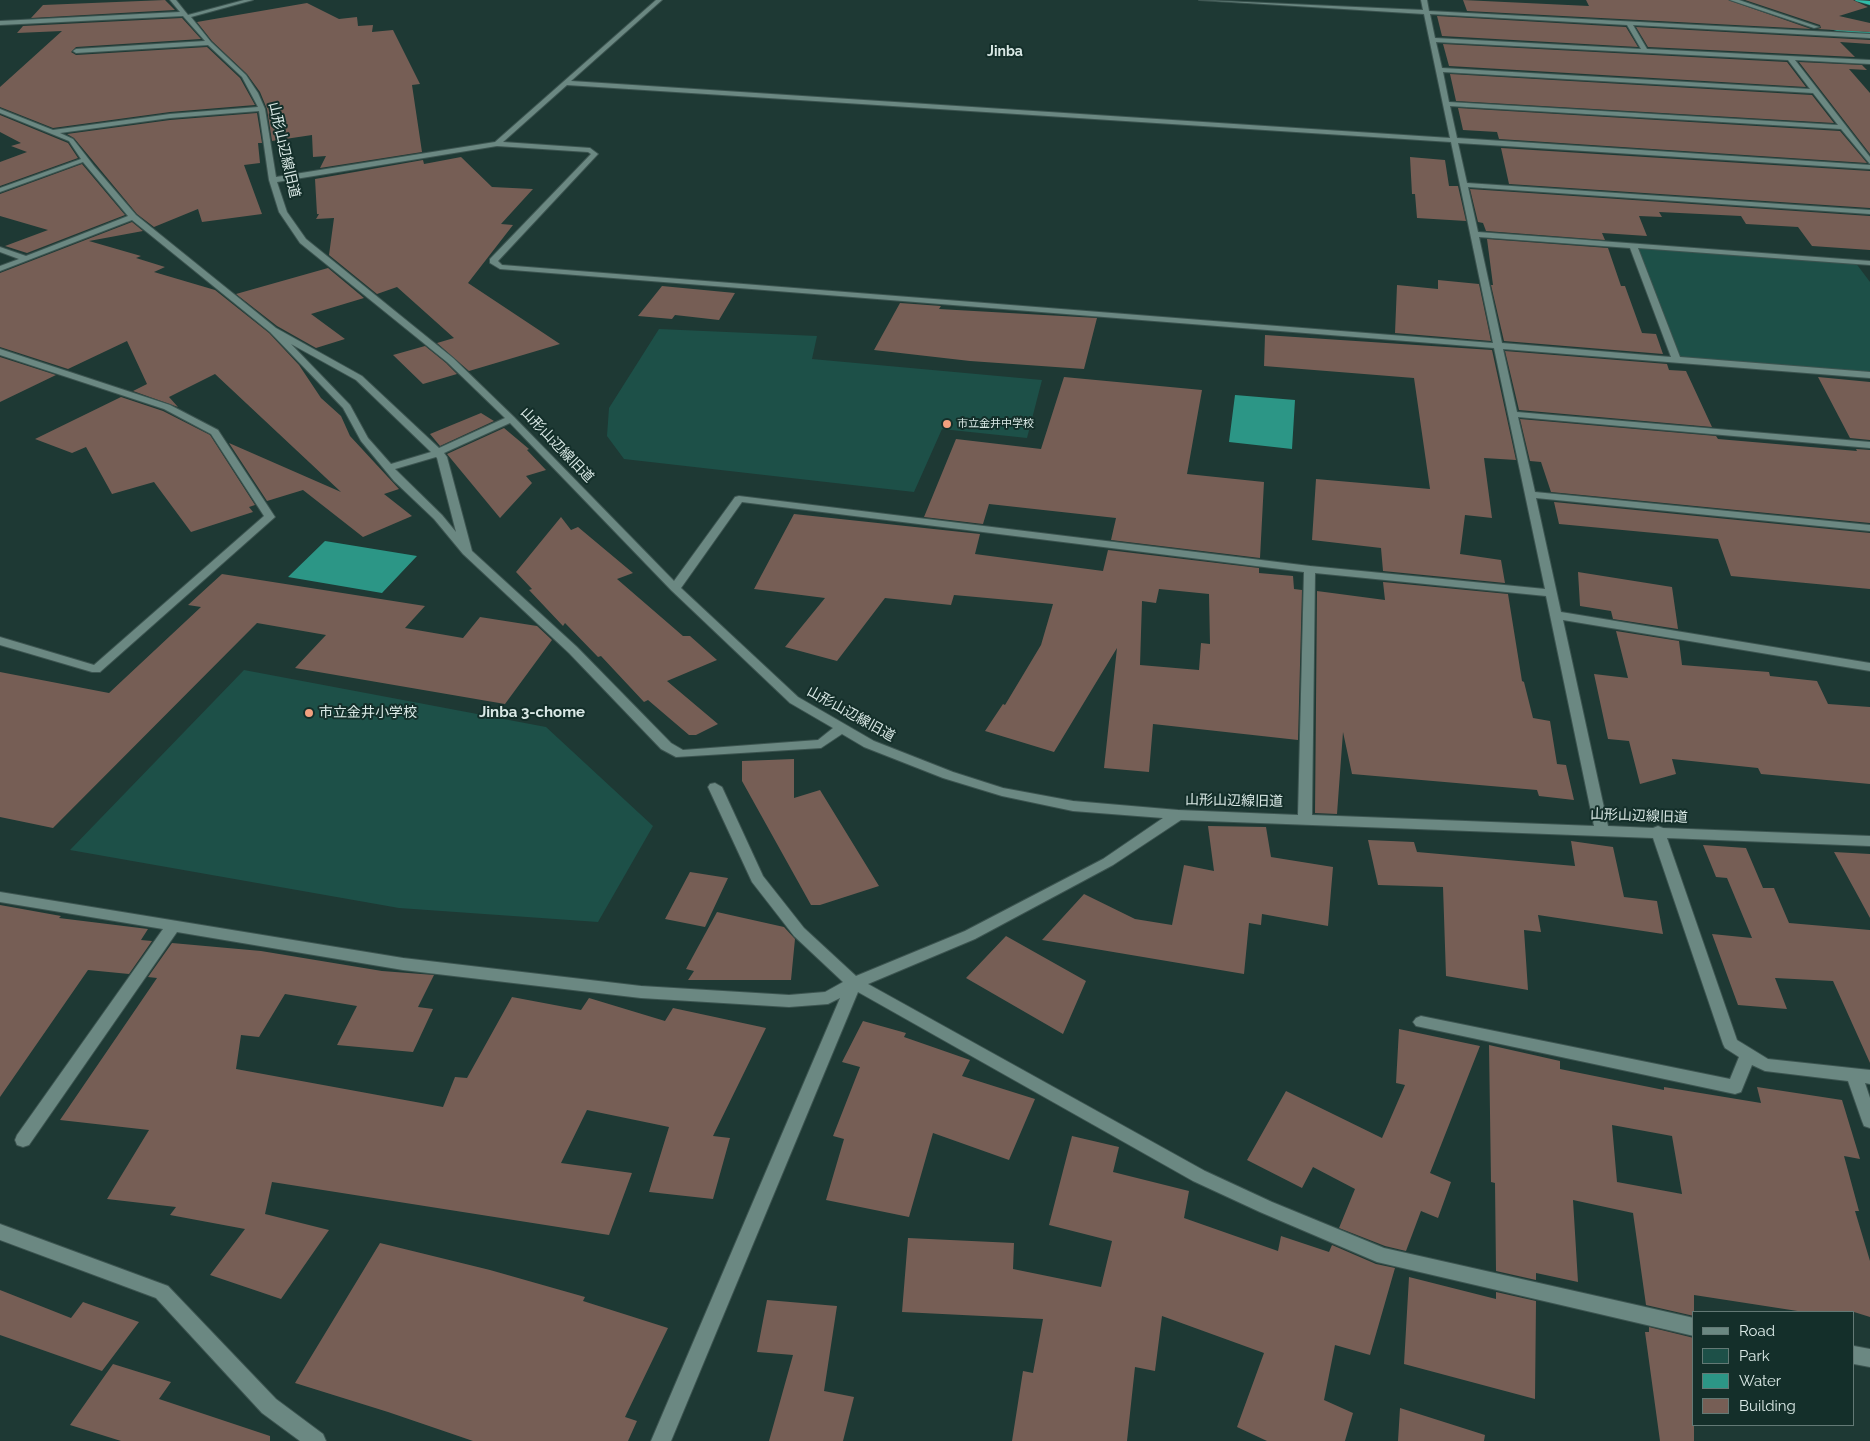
<!DOCTYPE html>
<meta charset="utf-8">
<style>
body{margin:0}
#map{position:relative;width:1870px;height:1441px;overflow:hidden;background:#1e3934;font-family:Raleway,sans-serif}
canvas{display:block}
.legend{position:absolute;left:1692px;top:1311px;width:162px;height:115px;box-sizing:border-box;background:#142f2a;border:1px solid #637975;margin:0;padding:6px 9px;list-style:none;font-size:15px;color:#d9e8e5}
.legend li{display:flex;align-items:center;gap:10px;height:25px}
.legend b{width:25px;border:1px solid #637975}
</style>
<div id="map">
<canvas width="1870" height="1441"></canvas>
<ul class="legend">
<li><b style="height:6px;background:#6b8882"></b>Road</li>
<li><b style="height:14px;background:#1d5048"></b>Park</li>
<li><b style="height:14px;background:#2c9686"></b>Water</li>
<li><b style="height:14px;background:#765e55"></b>Building</li>
</ul>
</div>
<script>
const ctx = document.querySelector('canvas').getContext('2d');
ctx.lineJoin = 'round';
function fillPath(path, color) { ctx.fillStyle = color; ctx.fill(path, 'evenodd'); }
const toPath = rows => new Path2D(rows.map(r => 'M' + r).join(''));
function trace(path, color, width, dash) { ctx.strokeStyle = color; ctx.lineWidth = width; ctx.lineCap = dash ? 'butt' : 'round'; ctx.setLineDash(dash || []); ctx.stroke(path); }
function write(font, color, halo, rows, align = 'center') {
  ctx.font = font + ' Raleway,"Noto Sans JP",sans-serif'; ctx.lineWidth = 4; ctx.setLineDash([]); ctx.textBaseline = 'middle'; ctx.strokeStyle = halo; ctx.fillStyle = color; for (const [text, x, y, turn = 0] of rows) {
    ctx.save(); ctx.translate(x, y); ctx.rotate((+turn || 0) * Math.PI / 180); ctx.textAlign = isNaN(turn) ? turn : align; if (halo) ctx.strokeText(text, 0, 0); ctx.fillText(text, 0, 0); ctx.restore();
  }
}
fillPath(toPath([
 [1633,246,1855,262,1870,282,1870,375,1677,360],
 [659,329,817,336,812,359,1042,380,1027,438,942,429,914,492,624,459,607,436,609,408],
 [244,670,546,727,653,826,598,922,399,908,70,850]
]), '#1d5048');
fillPath(toPath([
 [1235,395,1295,400,1292,449,1229,442],
 [325,541,417,556,382,593,288,577]
]), '#2c9686');
fillPath(toPath([
 [1824,25,1837,29,1870,32,1870,34,1837,31,1822,27,1824,25]
]), '#2c9686');
fillPath(toPath([
 [165,0,175,10,31,18,43,5],
 [1463,0,1589,6,1586,0,1728,0,1811,29,1467,11],
 [1745,0,1853,0,1868,7,1839,16,1870,23,1870,32,1817,29,1821,28,1820,25],
 [307,3,339,19,357,17,358,26,373,25,372,32,393,30,420,84,412,85,422,152,320,168,326,156,313,157,312,135,272,141,267,109,260,92,247,74,212,41,197,22],
 [1437,16,1626,27,1638,47,1442,36],
 [182,18,201,39,76,47,71,52,76,55,207,47,240,78,255,105,170,112,53,128,0,107,0,87,62,31,17,33,23,26],
 [1636,27,1870,40,1870,44,1840,42,1855,57,1648,47],
 [1443,44,1787,62,1806,87,1449,66],
 [1799,62,1862,65,1867,70,1849,69,1870,93,1870,154],
 [1450,74,1812,95,1834,123,1456,101],
 [1458,108,1840,131,1867,163,1499,139,1497,132,1463,130],
 [257,113,262,143,258,143,260,163,244,165,262,214,202,222,198,209,154,227,137,214,74,138,67,134,170,120],
 [0,115,68,143,78,158,0,186,0,162,27,152,11,146,21,143,0,132],
 [1501,148,1870,171,1870,208,1509,184],
 [461,157,492,187,533,189,501,224,513,225,468,283,560,344,469,371,437,343,454,338,397,287,377,294,329,255,334,218,316,219,319,214,317,214,315,179,423,160,424,164],
 [1410,157,1445,160,1449,186,1458,186,1466,221,1417,218,1415,194,1412,194],
 [82,164,125,215,27,253,5,246,48,230,0,216,0,194],
 [1470,189,1870,216,1870,250,1812,246,1798,227,1746,224,1741,216,1659,212,1662,217,1639,216,1647,236,1602,233,1605,240,1486,231,1483,223,1478,222],
 [132,222,143,231,89,241,141,256,136,258,165,267,154,272,215,290,269,333,299,365,321,398,341,416,350,436,399,489,384,494,412,516,363,537,303,490,267,501,229,443,341,492,215,374,169,397,178,407,133,391,147,384,127,341,68,369,0,347,0,273],
 [1487,239,1608,248,1621,286,1625,286,1642,333,1656,334,1663,354,1504,341,1491,285,1493,285],
 [328,268,364,298,311,314,345,339,316,348,277,326,236,294],
 [1438,280,1479,284,1491,341,1395,333,1397,285,1438,289],
 [662,286,735,293,719,320,675,315,672,319,638,316],
 [900,303,941,306,939,309,1097,318,1084,369,970,361,874,350],
 [1265,335,1492,350,1516,460,1484,458,1492,518,1465,515,1460,554,1501,560,1505,583,1383,571,1381,548,1312,540,1316,479,1430,489,1414,378,1264,366],
 [425,346,446,363,457,374,423,384,393,355],
 [1505,351,1667,364,1669,370,1686,371,1712,427,1519,410],
 [0,357,56,375,0,402],
 [1064,377,1202,390,1187,474,1264,482,1260,558,1111,540,1116,518,989,504,983,524,924,517,956,439,1041,449],
 [1818,377,1870,382,1870,440,1850,438],
 [121,397,163,411,210,435,255,505,249,507,253,512,191,532,154,482,112,494,86,447,72,453,35,439],
 [481,413,494,421,440,446,430,434],
 [1520,419,1716,436,1718,439,1857,451,1856,449,1870,450,1870,523,1551,492,1541,462,1530,461],
 [504,428,529,449,527,450,546,470,526,476,532,483,500,518,447,454],
 [1554,502,1870,533,1870,589,1731,576,1718,539,1559,524],
 [794,514,980,534,975,554,1103,571,1108,550,1259,568,1259,573,1293,576,1294,589,1302,590,1298,740,1153,724,1149,772,1104,768,1117,648,1054,752,985,731,1003,704,1005,705,1041,645,1053,604,954,595,951,605,885,598,837,661,785,647,825,598,754,589],
 [1159,589,1209,594,1210,644,1201,643,1199,670,1140,665,1142,601,1156,603],
 [561,517,571,530,578,527,633,573,617,579,683,636,690,636,717,660,667,681,718,724,696,735,689,735,648,700,644,702,601,656,598,657,565,623,563,626,529,590,532,589,516,572],
 [1578,572,1672,587,1678,629,1613,619,1611,611,1580,606],
 [222,574,425,606,405,628,463,638,480,617,537,626,552,640,505,704,295,668,326,635,257,623,53,828,0,817,0,672,109,693,201,607,188,605],
 [1383,582,1508,594,1522,681,1524,682,1533,718,1550,721,1557,764,1566,765,1574,800,1539,796,1537,790,1352,774,1343,732,1337,814,1315,813,1317,591,1385,600],
 [1616,631,1679,641,1682,665,1769,672,1770,676,1817,681,1828,704,1870,707,1870,784,1761,774,1758,768,1672,759,1676,774,1640,784,1629,741,1608,739,1594,674,1628,678],
 [794,759,794,798,820,790,879,886,820,905,811,905,742,781,742,761],
 [1208,826,1266,827,1271,857,1333,867,1328,926,1262,914,1261,925,1249,923,1244,974,1042,940,1084,894,1135,919,1172,925,1184,865,1214,871],
 [1368,840,1414,842,1417,852,1575,866,1571,841,1613,847,1624,897,1657,901,1663,934,1538,915,1541,932,1524,930,1528,990,1446,976,1443,887,1378,885],
 [1703,845,1746,848,1763,888,1774,888,1789,923,1870,930,1870,1063,1833,981,1775,978,1787,1009,1738,1005,1712,934,1752,938,1727,878,1716,877],
 [1834,852,1870,854,1870,918],
 [690,872,728,878,705,927,665,919],
 [0,905,61,916,59,918,148,929,141,940,152,941,129,974,88,970,0,1097],
 [717,912,784,927,795,939,791,980,688,980,694,971,686,969],
 [1006,936,1086,981,1063,1034,966,978],
 [172,943,261,951,382,971,434,975,418,1007,433,1009,413,1052,337,1045,357,1006,285,994,259,1037,241,1035,236,1069,443,1107,455,1077,467,1078,512,997,581,1010,589,998,665,1021,673,1008,766,1028,713,1136,730,1138,713,1199,649,1192,669,1127,587,1110,561,1163,632,1173,609,1235,272,1182,265,1214,329,1230,281,1299,210,1275,245,1229,170,1215,176,1207,107,1199,149,1130,60,1120,157,978,148,977],
 [863,1021,906,1033,904,1037,970,1060,962,1076,1035,1099,1009,1160,933,1133,909,1217,826,1200,844,1139,833,1136,860,1067,842,1062],
 [1399,1029,1480,1046,1430,1173,1451,1182,1438,1218,1421,1211,1406,1251,1385,1246,1339,1228,1355,1189,1313,1167,1302,1188,1247,1160,1286,1091,1382,1138,1405,1085,1396,1083],
 [1489,1045,1560,1061,1560,1069,1664,1090,1664,1087,1761,1103,1757,1087,1842,1100,1860,1159,1844,1156,1859,1211,1855,1211,1870,1261,1870,1317,1854,1312,1804,1312,1694,1295,1694,1316,1646,1305,1633,1213,1573,1200,1578,1282,1536,1273,1536,1280,1496,1271,1495,1183,1491,1182],
 [1612,1125,1672,1136,1682,1194,1617,1182],
 [1072,1136,1119,1147,1113,1172,1189,1191,1184,1218,1278,1251,1281,1236,1329,1252,1332,1245,1376,1264,1395,1268,1370,1355,1335,1345,1324,1400,1353,1413,1345,1441,1267,1441,1237,1427,1264,1353,1162,1316,1155,1371,1135,1367,1127,1441,1012,1441,1023,1371,1033,1373,1043,1319,902,1312,908,1238,1014,1243,1013,1269,1101,1287,1112,1241,1049,1225],
 [380,1243,490,1270,585,1297,583,1301,668,1328,625,1417,637,1421,628,1441,473,1441,388,1412,295,1383],
 [1409,1277,1496,1299,1496,1292,1536,1301,1535,1399,1404,1364],
 [0,1290,71,1318,83,1302,139,1322,102,1371,0,1335],
 [767,1300,837,1306,824,1391,854,1397,843,1441,769,1441,793,1355,757,1352],
 [1649,1327,1694,1338,1694,1441,1660,1441,1645,1332,1649,1332],
 [113,1364,171,1382,159,1399,270,1436,270,1441,121,1441,70,1425],
 [1400,1408,1485,1435,1484,1441,1398,1441]
]), '#765e55');
const minor = toPath([
 [170,0,176,0,188,15,244,0,253,0,191,17,211,42,246,75,258,93,265,109,276,177,495,142,656,0,662,0,571,81,1450,138,1424,14,1199,0,1423,10,1421,0,1427,0,1429,11,1870,34,1870,38,1633,25,1647,49,1870,60,1870,64,1795,60,1870,157,1870,164,1841,129,1450,106,1457,138,1870,165,1870,169,1458,143,1467,183,1870,210,1870,214,1468,187,1478,232,1870,261,1870,265,1638,248,1680,357,1870,372,1870,378,1503,349,1517,412,1870,442,1870,448,1518,417,1535,492,1870,525,1870,531,1536,498,1561,612,1870,663,1870,671,1563,620,1608,826,1653,828,1658,826,1663,828,1870,836,1870,846,1667,838,1737,1040,1768,1059,1870,1070,1870,1084,1865,1083,1870,1098,1870,1128,1864,1126,1862,1121,1848,1081,1765,1071,1752,1065,1741,1092,1735,1094,1416,1026,1413,1022,1416,1018,1421,1016,1730,1079,1739,1057,1725,1048,1723,1044,1653,838,1181,820,1113,865,975,939,868,984,1205,1171,1272,1202,1384,1248,1694,1318,1694,1336,1377,1262,1260,1212,1193,1181,858,992,671,1441,651,1441,840,998,828,1004,789,1007,641,998,403,970,177,932,29,1145,23,1147,17,1145,15,1140,17,1135,163,929,0,902,0,892,403,958,641,986,789,995,825,992,843,982,794,936,752,882,708,787,710,784,715,783,722,787,763,876,804,928,856,976,965,931,1103,859,1163,818,1073,811,1002,796,943,778,864,747,842,734,821,748,676,757,661,749,569,653,463,554,434,519,394,481,361,441,343,408,270,332,132,220,0,271,0,266,19,259,0,252,0,247,26,256,128,216,83,162,0,192,0,188,81,159,69,141,0,113,0,109,53,130,170,114,258,107,242,77,208,45,76,53,73,51,76,49,205,41,183,16,0,25,0,21,180,12,170,0],
 [1430,14,1627,25,1641,49,1435,38,1430,14],
 [1436,42,1788,60,1810,89,1442,68,1436,42],
 [1443,72,1813,93,1838,125,1449,102,1443,72],
 [567,85,1451,142,1493,343,502,265,498,261,598,154,590,148,503,142,567,85],
 [259,111,269,180,279,212,300,243,447,362,505,418,439,448,362,376,276,328,136,215,94,166,73,139,60,133,170,118,259,111],
 [497,146,588,152,591,154,490,259,490,263,500,269,1494,348,1545,589,1310,566,739,496,735,497,674,581,514,417,453,358,306,239,287,212,277,182,497,146],
 [1479,237,1630,248,1671,357,1502,343,1479,237],
 [291,344,356,380,431,452,391,464,368,438,350,405,291,344],
 [510,423,671,590,790,703,833,728,818,740,683,750,671,743,577,647,472,551,447,457,444,453,510,423],
 [436,457,437,458,456,532,442,515,395,469,436,457],
 [742,502,1304,572,1298,815,1178,810,1073,801,1003,788,953,772,874,741,798,697,681,588,742,502],
 [1315,573,1546,596,1594,826,1312,815,1315,573],
 [1730,0,1739,0,1819,27,1814,28,1730,0],
 [0,349,170,405,218,430,275,517,100,672,92,672,0,645,0,637,94,665,264,516,211,434,164,409,0,355,0,349],
 [0,1224,168,1286,276,1399,323,1434,326,1441,300,1441,262,1413,156,1298,0,1240,0,1224],
 [1854,1346,1870,1349,1870,1367,1854,1364,1854,1346]
]);
const highway = toPath([
 [1855,0,1870,1,1870,5,1856,1,1855,0]
]);
trace(minor, '#3c5450', 2);
trace(highway, '#3c5450', 1);
fillPath(minor, '#6b8882');
fillPath(highway, '#30bca8');
for (const [x, y, r, color] of [
 [947,424,5,"#f2a07f"],
 [309,713,5,"#f2a07f"]
]) { const dot = new Path2D(); dot.arc(x, y, r, 0, 2 * Math.PI); ctx.fillStyle = color; ctx.fill(dot); trace(dot, '#142f2a', 2); }
write('11px', '#d9e8e5', '#142f2a', [
 ["市立金井中学校",957,424]
], 'left');
write('bold 14px', '#d9e8e5', '#142f2a', [
 ["Jinba",1005,52]
]);
write('14px', '#d9e8e5', '#142f2a', [
 ["山形山辺線旧道",284,150,77],
 ["山形山辺線旧道",557,445,46],
 ["山形山辺線旧道",851,714,29],
 ["山形山辺線旧道",1234,801,1],
 ["山形山辺線旧道",1639,816,2]
]);
write('14px', '#d9e8e5', '#142f2a', [
 ["市立金井小学校",319,713]
], 'left');
write('bold 15px', '#d9e8e5', '#142f2a', [
 ["Jinba 3-chome",532,712]
]);
</script>
